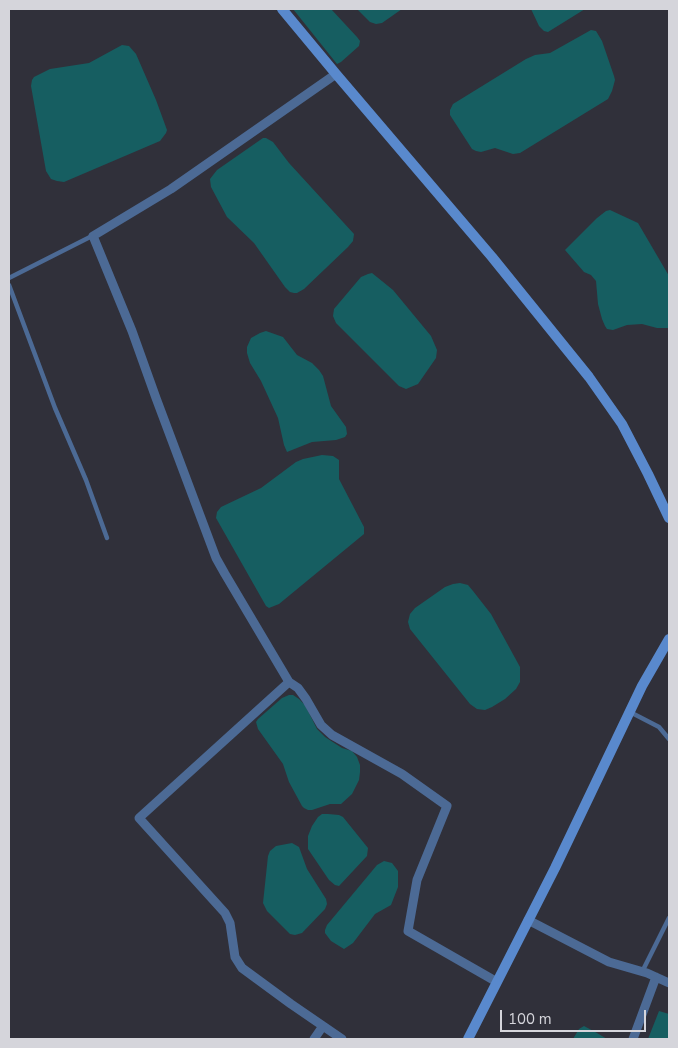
<!DOCTYPE html>
<style>
body{margin:0}
#map{position:relative;width:678px;height:1048px;overflow:hidden;background:#30303a;font-family:"Nunito Sans",sans-serif}
canvas{display:block}
.frame{position:absolute;inset:0;border:10px solid #d5d5db;pointer-events:none}
.scale{position:absolute;left:500px;top:1010px;width:146px;height:22px;box-sizing:border-box;border:2px solid #d5d5db;border-top:0;padding-left:6px;font-size:15px;line-height:18px;white-space:nowrap;color:#d5d5db;-webkit-text-stroke:4px #30303a;paint-order:stroke}
</style>
<div id="map">
<canvas width="678" height="1048"></canvas>
<div class="frame"></div>
<div class="scale">100 m</div>
</div>
<script>
const ctx = document.querySelector('canvas').getContext('2d');
ctx.lineJoin = 'round';
function fillPath(path, color) { ctx.fillStyle = color; ctx.fill(path, 'evenodd'); }
const toPath = rows => new Path2D(rows.map(r => 'M' + r).join(''));
function trace(path, color, width, dash) { ctx.strokeStyle = color; ctx.lineWidth = width; ctx.lineCap = dash ? 'butt' : 'round'; ctx.setLineDash(dash || []); ctx.stroke(path); }
fillPath(toPath([
 [293,9,331,9,357,37,360,41,359,46,341,62,337,64],
 [357,9,402,9,382,23,376,24,370,22],
 [531,9,585,9,548,32,544,31,539,26],
 [591,30,596,31,602,41,614,76,615,80,612,91,608,99,520,153,513,154,495,148,481,152,476,151,472,149,450,115,450,110,453,104,526,59,535,55,550,53],
 [122,45,129,46,136,54,156,100,167,130,166,133,160,141,64,182,57,181,51,179,46,171,31,86,32,80,34,77,50,69,89,63],
 [263,138,266,138,273,142,289,163,354,234,353,241,348,247,304,289,297,293,294,293,290,292,285,287,254,243,227,217,211,187,210,179,217,170],
 [610,210,638,223,669,276,669,328,657,328,642,324,627,325,613,330,607,329,605,326,602,319,598,304,596,281,591,275,584,272,565,250,597,218,606,211],
 [372,273,393,290,431,336,437,350,436,358,418,384,406,389,399,386,336,323,333,316,334,309,361,277,368,274],
 [266,331,283,337,297,355,312,363,319,370,323,376,331,406,346,427,347,434,345,437,336,440,312,442,287,452,284,445,278,418,261,381,250,363,247,353,247,347,251,338,260,333],
 [322,455,333,456,339,460,339,479,364,527,364,534,279,604,269,608,266,606,216,518,217,512,221,507,261,488,296,462,303,459],
 [460,583,468,585,473,591,491,614,520,667,520,682,516,689,505,699,492,707,485,710,477,709,470,704,410,629,408,622,410,614,415,608,445,587,453,584],
 [289,695,293,695,299,699,305,705,317,729,325,737,342,748,352,751,357,757,360,765,360,772,359,780,352,794,341,804,330,804,312,810,308,810,304,808,302,806,289,782,283,764,258,729,256,722,258,719,282,698],
 [322,814,328,814,339,815,343,817,368,848,367,856,339,886,335,885,329,880,308,849,308,836,312,826,318,817],
 [292,843,299,847,307,869,326,899,327,904,325,909,302,933,295,935,290,934,267,911,263,903,268,856,270,851,276,846],
 [384,861,392,863,398,871,398,887,391,905,375,914,353,943,344,949,331,941,325,933,325,930,327,925,377,865],
 [659,1011,669,1014,669,1039,648,1039],
 [584,1026,597,1033,607,1039,573,1039,579,1029]
]), '#165e61');
trace(toPath([
 [9,278,92,236],
 [9,285,55,408,86,480,107,538],
 [630,712,659,727,669,739],
 [642,972,669,918]
]), '#4c6a95', 4.5);
trace(toPath([
 [336,74,171,189,93,236,132,331,156,398,216,558,225,574,289,682,298,688,306,699,321,725,332,735,402,774,447,806,417,880,408,931,497,982],
 [289,682,139,818,225,913,230,923,235,957,242,968,291,1004,342,1039],
 [528,920,609,962,647,973,669,983],
 [314,1039,323,1026],
 [633,1039,656,977]
]), '#4c6a95', 9);
trace(toPath([
 [282,9,336,74,492,257,589,377,622,424,648,474,669,518],
 [468,1039,555,868,642,686,669,639]
]), '#5989cd', 10);
</script>
